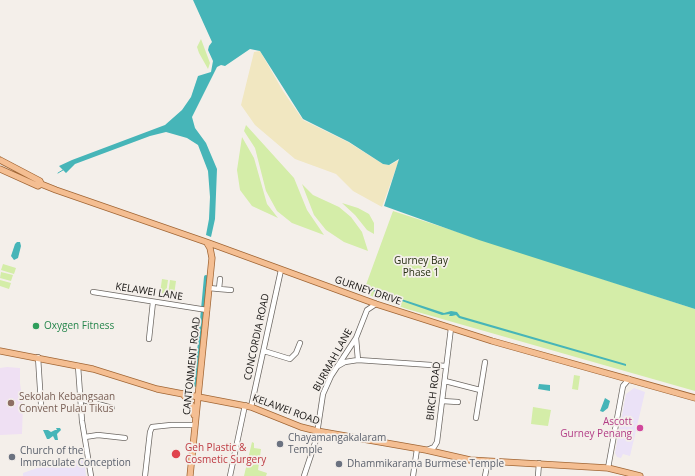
<!DOCTYPE html>
<style>
body{margin:0}
canvas{display:block;background:#f4efea}
</style>
<canvas width="695" height="476"></canvas>
<script>
const ctx = document.querySelector('canvas').getContext('2d');
ctx.lineJoin = 'round';
function fillPath(path, color) { ctx.fillStyle = color; ctx.fill(path, 'evenodd'); }
const toPath = rows => new Path2D(rows.map(r => 'M' + r).join(''));
function trace(path, color, width, dash) { ctx.strokeStyle = color; ctx.lineWidth = width; ctx.lineCap = dash ? 'butt' : 'round'; ctx.setLineDash(dash || []); ctx.stroke(path); }
function write(font, color, halo, rows, align = 'center') {
  ctx.font = font + ' "Open Sans",sans-serif'; ctx.lineWidth = 3.5; ctx.setLineDash([]); ctx.textBaseline = 'middle'; ctx.strokeStyle = halo; ctx.fillStyle = color; for (const [text, x, y, turn = 0] of rows) {
    ctx.save(); ctx.translate(x, y); ctx.rotate((+turn || 0) * Math.PI / 180); ctx.textAlign = isNaN(turn) ? turn : align; if (halo) ctx.strokeText(text, 0, 0); ctx.fillText(text, 0, 0); ctx.restore();
  }
}
fillPath(toPath([
 [634,388,645,392,630,456,623,454,621,458,617,457,615,453,626,394],
 [84,458,86,476,23,476,23,473,43,466]
]), '#ebe2f7');
fillPath(toPath([
 [7,367,20,368,20,383,23,405,22,434,0,435,0,368]
]), '#efe0f3');
fillPath(toPath([
 [201,39,210,63,208,69,199,53,197,47],
 [246,125,294,178,307,210,324,235,292,223,277,211,266,191,255,148,244,131],
 [242,137,254,158,267,204,278,218,252,206,240,190,237,170],
 [302,184,313,195,339,207,351,217,362,232,368,251,344,242,326,230,314,215],
 [342,203,358,208,369,214,374,223,374,234,367,230,355,215],
 [393,211,695,309,695,391,407,309,363,293],
 [3,264,16,268,14,274,1,270],
 [1,272,13,275,11,281,0,278],
 [162,279,168,280,166,294,160,293],
 [0,280,11,283,9,289,0,286],
 [170,280,176,281,174,295,168,294],
 [574,375,580,376,578,390,572,389],
 [533,407,551,410,548,426,531,424],
 [252,442,254,443,254,448,261,449,258,470,267,473,266,476,244,476]
]), '#d4eda8');
fillPath(toPath([
 [260,51,283,91,303,120,348,142,383,164,390,165,399,160,382,207,353,191,336,174,295,159,255,125,241,105,254,52]
]), '#f1e7c1');
fillPath(toPath([
 [193,0,695,0,695,309,479,240,384,206,399,159,389,165,383,164,349,142,303,119,260,51,250,49,225,66,221,65,217,67,192,117,195,128,206,143,217,169,215,219,211,237,206,235,209,219,210,197,208,171,198,145,187,138,166,132,150,136,75,164,66,173,59,166,72,160,165,125,182,110,191,97,198,76,211,72,213,61,208,50,209,46,212,42],
 [17,242,20,242,21,246,18,258,14,260,11,256,15,244],
 [374,290,444,313,451,311,457,312,460,316,626,364,626,366,459,318,456,315,452,316,449,316,450,314,442,315,373,291],
 [539,384,550,385,550,391,538,389],
 [605,398,610,401,608,408,603,412,600,411],
 [56,428,60,428,61,430,57,434,58,440,55,440,53,436,49,439,47,439,43,430,48,430,51,432,55,430,57,430]
]), '#46b5b8');
trace(toPath([
 [58,173,63,170]
]), '#46b5b8', 1);
trace(toPath([
 [196,385,206,277]
]), '#46b5b8', 4);
const minor = toPath([
 [209,288,219,289,220,279],
 [219,289,231,290],
 [93,292,207,310],
 [356,338,358,360],
 [149,339,153,302],
 [264,351,290,359,296,353,300,343],
 [38,357,41,404],
 [78,366,82,421,91,476],
 [338,366,345,362,358,360,446,366],
 [445,381,480,390],
 [80,399,112,408],
 [442,401,458,402],
 [251,407,281,270],
 [476,418,485,362],
 [85,437,98,435,125,438],
 [427,450,434,447,437,442,451,328],
 [608,468,623,386,629,379],
 [145,476,150,432,152,427,171,425,195,425],
 [230,476,245,405],
 [304,476,316,440,323,394,331,376,356,338,367,310,376,304],
 [413,476,417,449],
 [485,476,488,461],
 [538,476,539,463]
]);
const major = toPath([
 [0,160,40,181,41,184,56,190,209,243,376,304,492,341,695,398],
 [0,169,38,186,41,184],
 [0,351,93,369,157,389,251,407,301,427,317,431,426,450,470,460,608,468,640,476],
 [183,394,192,406,194,415],
 [190,476,212,258,210,248,207,243]
]);
trace(minor, '#6d6863', 6);
trace(major, '#a16635', 7);
trace(minor, '#fff', 4.5);
trace(major, '#f4be92', 5.5);
for (const [x, y, r, color] of [
 [36,326,4,"#2e9e5b"],
 [11,403,4,"#8d6e63"],
 [640,428,4,"#d1479c"],
 [280,444,4,"#6b7280"],
 [176,454,5,"#e0444e"],
 [12,457,4,"#6b7280"],
 [339,464,4,"#6b7280"]
]) { const dot = new Path2D(); dot.arc(x, y, r, 0, 2 * Math.PI); ctx.fillStyle = color; ctx.fill(dot); trace(dot, '#f4efea', 1.5); }
write('10px', '#252f10', '#f4efea', [
 ["Gurney Bay",421,261],
 ["Phase 1",421,273]
]);
write('10px', '#151311', '#f4efea', [
 ["GURNEY DRIVE",368,291,19],
 ["KELAWEI LANE",149,292,9],
 ["CONCORDIA ROAD",257,337,-78],
 ["BURMAH LANE",333,360,-61],
 ["CANTONMENT ROAD",192,366,-84],
 ["BIRCH ROAD",434,391,-83],
 ["KELAWEI ROAD",286,410,20]
]);
write('10px', '#27864d', '#f4efea', [
 ["Oxygen Fitness",44,326]
], 'left');
write('10px', '#785e54', '#f4efea', [
 ["Sekolah Kebangsaan",19,397],
 ["Convent Pulau Tikus",19,409]
], 'left');
write('10px', '#b23c85', '#f4efea', [
 ["Ascott",632,422],
 ["Gurney Penang",632,434]
], 'right');
write('10px', '#5b616d', '#f4efea', [
 ["Chayamangakalaram",288,438],
 ["Temple",288,450],
 ["Church of the",20,451],
 ["Immaculate Conception",20,463],
 ["Dhammikarama Burmese Temple",347,464]
], 'left');
write('10px', '#be3a42', '#f4efea', [
 ["Geh Plastic &",185,448],
 ["Cosmetic Surgery",185,460]
], 'left');
</script>
